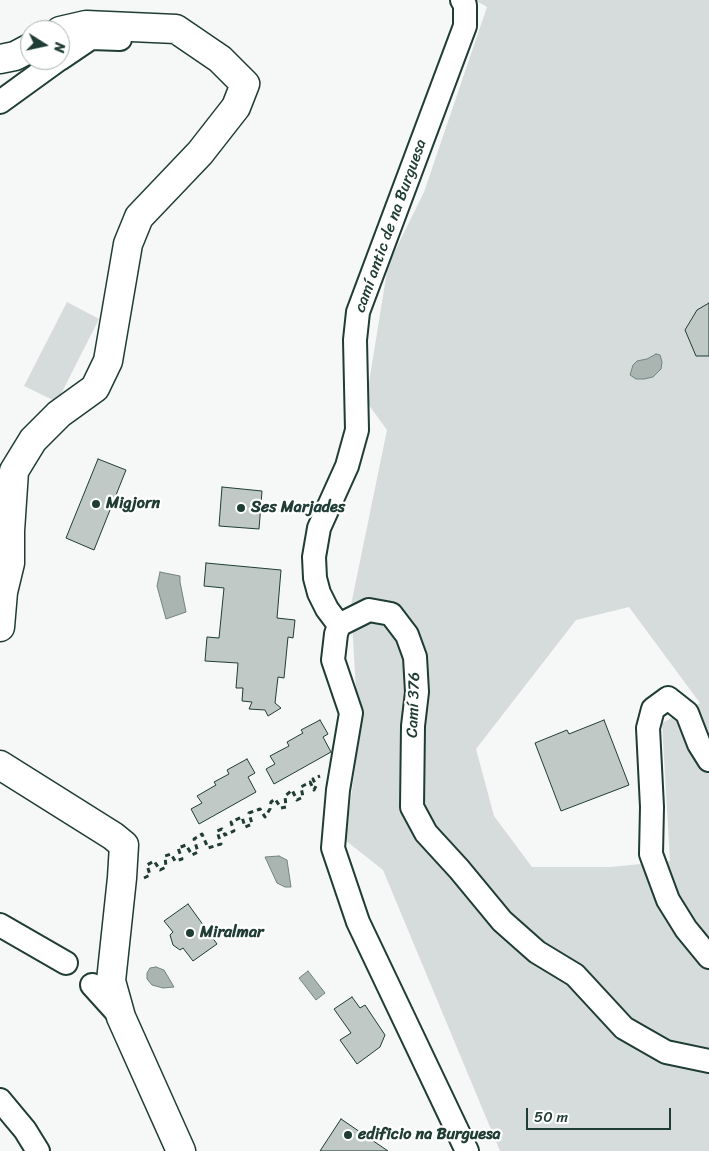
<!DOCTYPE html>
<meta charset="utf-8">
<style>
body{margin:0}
#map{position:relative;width:709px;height:1151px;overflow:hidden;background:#f6f7f7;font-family:Sriracha,sans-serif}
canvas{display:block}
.north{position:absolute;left:20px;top:20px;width:50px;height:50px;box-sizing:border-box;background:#fff;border:1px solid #a5b1ae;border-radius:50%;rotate:100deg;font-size:14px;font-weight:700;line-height:20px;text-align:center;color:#1f3d34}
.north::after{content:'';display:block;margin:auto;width:18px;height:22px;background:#1f3d34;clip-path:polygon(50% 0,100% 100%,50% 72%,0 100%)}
.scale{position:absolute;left:526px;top:1108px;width:145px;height:22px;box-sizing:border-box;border:2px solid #1f3d34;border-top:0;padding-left:6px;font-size:15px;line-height:18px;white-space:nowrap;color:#1f3d34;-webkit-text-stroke:4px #fff;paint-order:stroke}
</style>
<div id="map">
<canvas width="709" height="1151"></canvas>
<div class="north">N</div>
<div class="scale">50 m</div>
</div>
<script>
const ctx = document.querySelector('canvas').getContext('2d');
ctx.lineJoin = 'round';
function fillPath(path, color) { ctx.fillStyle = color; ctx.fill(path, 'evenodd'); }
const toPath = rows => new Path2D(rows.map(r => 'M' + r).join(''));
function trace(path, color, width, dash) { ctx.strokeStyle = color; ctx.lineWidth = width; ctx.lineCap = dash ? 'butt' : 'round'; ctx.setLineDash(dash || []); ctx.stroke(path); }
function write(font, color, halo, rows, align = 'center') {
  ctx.font = font + ' Sriracha,sans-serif'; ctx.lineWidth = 4.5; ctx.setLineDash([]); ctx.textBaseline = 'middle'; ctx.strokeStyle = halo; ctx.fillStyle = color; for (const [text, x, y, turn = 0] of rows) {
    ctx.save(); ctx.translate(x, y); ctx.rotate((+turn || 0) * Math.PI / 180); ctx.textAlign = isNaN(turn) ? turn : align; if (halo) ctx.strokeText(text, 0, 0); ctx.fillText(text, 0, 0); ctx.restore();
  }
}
fillPath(toPath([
 [475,0,709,0,709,1151,500,1151,383,870,345,840,359,741,351,605,387,430,366,401,388,265,424,192,487,7],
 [629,607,700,703,662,723,670,861,611,867,532,867,494,816,476,749,576,620],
 [67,302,99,319,57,402,24,386]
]), '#d6dcdb');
const water = toPath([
 [656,354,660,355,662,362,661,369,653,377,644,379,636,379,630,375,633,365,637,361,647,359,656,354],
 [160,572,180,576,180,582,186,612,166,619,157,586,160,572],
 [279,856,287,860,291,887,285,887,277,883,265,857,279,856],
 [156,967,164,970,174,987,163,988,152,985,147,979,147,973,150,968,156,967],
 [308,971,325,993,316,1000,299,978,308,971]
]);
fillPath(water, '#aab5b1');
trace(water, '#72857f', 1);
const building = toPath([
 [709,303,709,356,696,356,685,330,697,310,709,303],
 [98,459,126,470,94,550,66,538,98,459],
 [222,487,262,491,259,529,219,526,222,487],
 [206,563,281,570,277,618,295,620,293,638,288,637,284,678,278,677,275,703,281,708,268,716,265,710,249,709,252,702,242,701,243,688,236,688,238,663,205,661,207,637,219,638,224,588,204,586,206,563],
 [320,720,328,734,323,737,331,752,274,784,266,769,275,764,270,756,289,746,287,742,303,733,301,730,320,720],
 [604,720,629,785,561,811,535,743,567,730,569,734,604,720],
 [247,759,255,773,248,777,256,792,199,824,191,809,202,803,197,796,216,785,214,782,229,774,227,770,247,759],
 [188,904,217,944,193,961,183,948,180,950,173,945,170,935,173,932,164,921,188,904],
 [352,997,360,1008,365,1005,385,1035,380,1047,357,1064,340,1040,351,1033,334,1009,352,997],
 [341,1119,388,1151,320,1151,341,1119]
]);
fillPath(building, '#c0c9c6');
trace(building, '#1f3d34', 1);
const minor = toPath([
 [60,59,91,38,120,39],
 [0,102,58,60],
 [339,625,327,609,319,593,315,578,314,557,319,528,347,466,357,430,355,340,358,312,465,26,465,5,462,0],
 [709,760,699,744,687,713,668,698,653,709,648,728,652,807,651,854,668,900,686,929,709,957],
 [0,925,66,963],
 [92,985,120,1016],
 [0,1100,25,1130,38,1151],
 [467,1151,358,922,333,848,338,790,351,713,333,660,336,634,339,625,369,610,391,614,407,635,415,657,417,692,413,726,412,807,426,833,459,869,502,921,537,952,575,975,624,1028,666,1052,709,1061]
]);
const tertiary = toPath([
 [0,59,15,56,30,48],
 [0,627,3,592,10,563,10,531,14,471,33,440,59,414,95,388,108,361,128,244,139,217,200,153,236,107,245,84,220,59,176,29,86,25,60,31],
 [0,765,113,836,124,845,122,878,111,981,121,1017,181,1151]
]);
trace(minor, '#1f3d34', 26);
trace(tertiary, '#1f3d34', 31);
trace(toPath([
 [144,878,150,875,147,865,154,861,160,870,166,867,165,856,171,854,175,861,182,859,178,848,186,845,192,855,198,852,194,839,202,834,208,848,221,844,217,831,222,829,225,835,234,831,231,822,242,817,245,827,252,824,249,813,260,809,265,817,270,809,271,802,275,799,281,808,286,807,285,796,292,790,297,800,303,797,301,787,310,782,314,790,316,786,313,779,320,776]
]), '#1f3d34', 3, [5, 4]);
trace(minor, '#fff', 22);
trace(tertiary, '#fff', 28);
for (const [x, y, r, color] of [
 [96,504,5,"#1f3d34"],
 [241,508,5,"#1f3d34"],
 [190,933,5,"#1f3d34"],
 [348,1135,5,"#1f3d34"]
]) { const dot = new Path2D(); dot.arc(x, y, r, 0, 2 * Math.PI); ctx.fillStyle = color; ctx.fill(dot); trace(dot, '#fff', 2); }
write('16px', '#1f3d34', '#fff', [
 ["camí antic de na Burguesa",391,226,-70],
 ["Camí 376",414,705,-88]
]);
write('bold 16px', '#1f3d34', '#fff', [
 ["Migjorn",106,504],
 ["Ses Marjades",251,508],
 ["Miralmar",200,933],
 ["edificio na Burguesa",358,1135]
], 'left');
</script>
